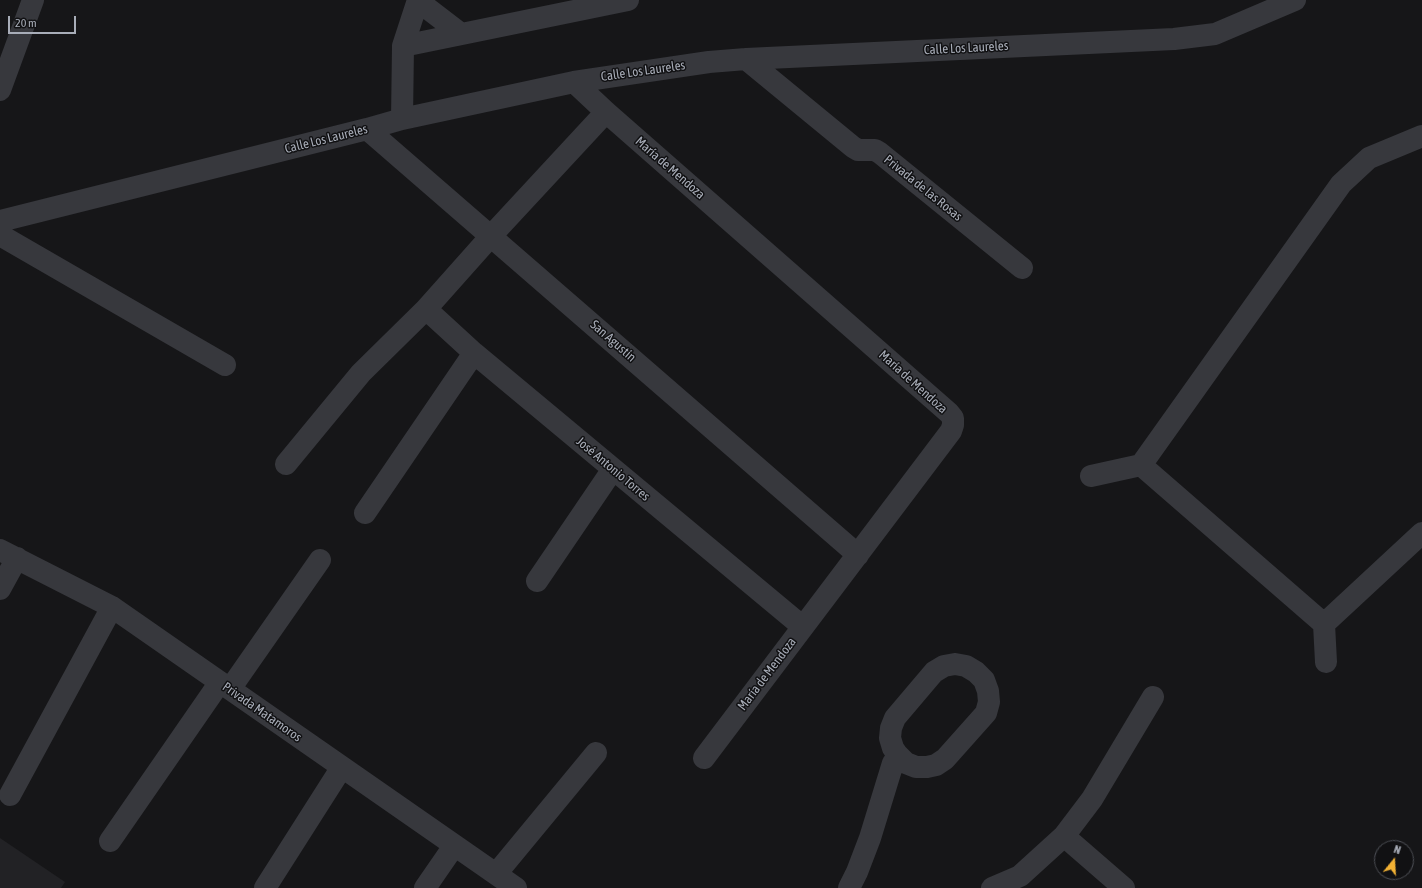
<!DOCTYPE html>
<meta charset="utf-8">
<style>
body{margin:0}
#map{position:relative;width:1422px;height:888px;overflow:hidden;background:#161618;font-family:"Asap Condensed",sans-serif}
canvas{display:block}
.north{position:absolute;left:1374px;top:840px;width:40px;height:40px;box-sizing:border-box;background:#111113;border:1px solid #4d4f55;border-radius:50%;rotate:18deg;font-size:11px;font-weight:700;line-height:16px;text-align:center;color:#a8adb8}
.north::after{content:'';display:block;margin:auto;width:14px;height:18px;background:#f2b134;clip-path:polygon(50% 0,100% 100%,50% 72%,0 100%)}
.scale{position:absolute;left:8px;top:16px;width:68px;height:18px;box-sizing:border-box;border:2px solid #a8adb8;border-top:0;padding-left:5px;font-size:12px;line-height:14px;white-space:nowrap;color:#a8adb8;-webkit-text-stroke:3px #111113;paint-order:stroke}
</style>
<div id="map">
<canvas width="1422" height="888"></canvas>
<div class="north">N</div>
<div class="scale">20 m</div>
</div>
<script>
const ctx = document.querySelector('canvas').getContext('2d');
ctx.lineJoin = 'round';
function fillPath(path, color) { ctx.fillStyle = color; ctx.fill(path, 'evenodd'); }
const toPath = rows => new Path2D(rows.map(r => 'M' + r).join(''));
function trace(path, color, width, dash) { ctx.strokeStyle = color; ctx.lineWidth = width; ctx.lineCap = dash ? 'butt' : 'round'; ctx.setLineDash(dash || []); ctx.stroke(path); }
function write(font, color, halo, rows, align = 'center') {
  ctx.font = font + ' "Asap Condensed",sans-serif'; ctx.lineWidth = 3; ctx.setLineDash([]); ctx.textBaseline = 'middle'; ctx.strokeStyle = halo; ctx.fillStyle = color; for (const [text, x, y, turn = 0] of rows) {
    ctx.save(); ctx.translate(x, y); ctx.rotate((+turn || 0) * Math.PI / 180); ctx.textAlign = isNaN(turn) ? turn : align; if (halo) ctx.strokeText(text, 0, 0); ctx.fillText(text, 0, 0); ctx.restore();
  }
}
fillPath(toPath([
 [0,838,65,882,61,888,0,888]
]), '#222225');
trace(toPath([
 [418,1,461,34],
 [403,46,628,0],
 [746,59,853,147,858,150,875,150,880,153,1022,268],
 [574,82,606,112,949,413,953,418,953,425,951,431,704,758],
 [0,90,33,0],
 [402,119,403,46,418,0],
 [367,129,858,555],
 [0,221,367,129,402,119,574,82,709,62,746,59,1174,39,1215,34,1295,0],
 [0,235,225,365],
 [426,309,474,353,803,627],
 [286,464,361,373,426,309,491,236,606,112],
 [1141,465,1324,624,1422,533],
 [1091,476,1141,465,1341,184,1369,158,1422,136],
 [365,513,474,353],
 [0,550,112,607,516,888],
 [537,581,613,469],
 [0,589,17,558],
 [1324,624,1326,662],
 [955,664,966,666,976,672,984,680,988,691,989,702,986,713,945,759,936,765,927,767,916,767,906,763,897,754,893,748,890,738,891,728,895,718,934,672,944,666,955,664],
 [230,689,320,560],
 [10,795,112,607],
 [1064,836,1124,888],
 [110,841,220,682],
 [496,874,596,753],
 [265,888,342,767],
 [425,888,454,846],
 [849,888,857,872,870,838,893,763,899,757],
 [992,888,1020,876,1064,836,1092,799,1153,697]
]), '#37383d', 22);
write('13px', '#a8adb8', '#111113', [
 ["Calle Los Laureles",966,48,-3],
 ["Calle Los Laureles",643,71,-8],
 ["Calle Los Laureles",326,139,-14],
 ["María de Mendoza",670,168,41],
 ["Privada de las Rosas",923,188,39],
 ["San Agustín",613,341,41],
 ["María de Mendoza",913,382,42],
 ["José Antonio Torres",613,469,40],
 ["María de Mendoza",767,674,-53],
 ["Privada Matamoros",262,712,35]
]);
</script>
